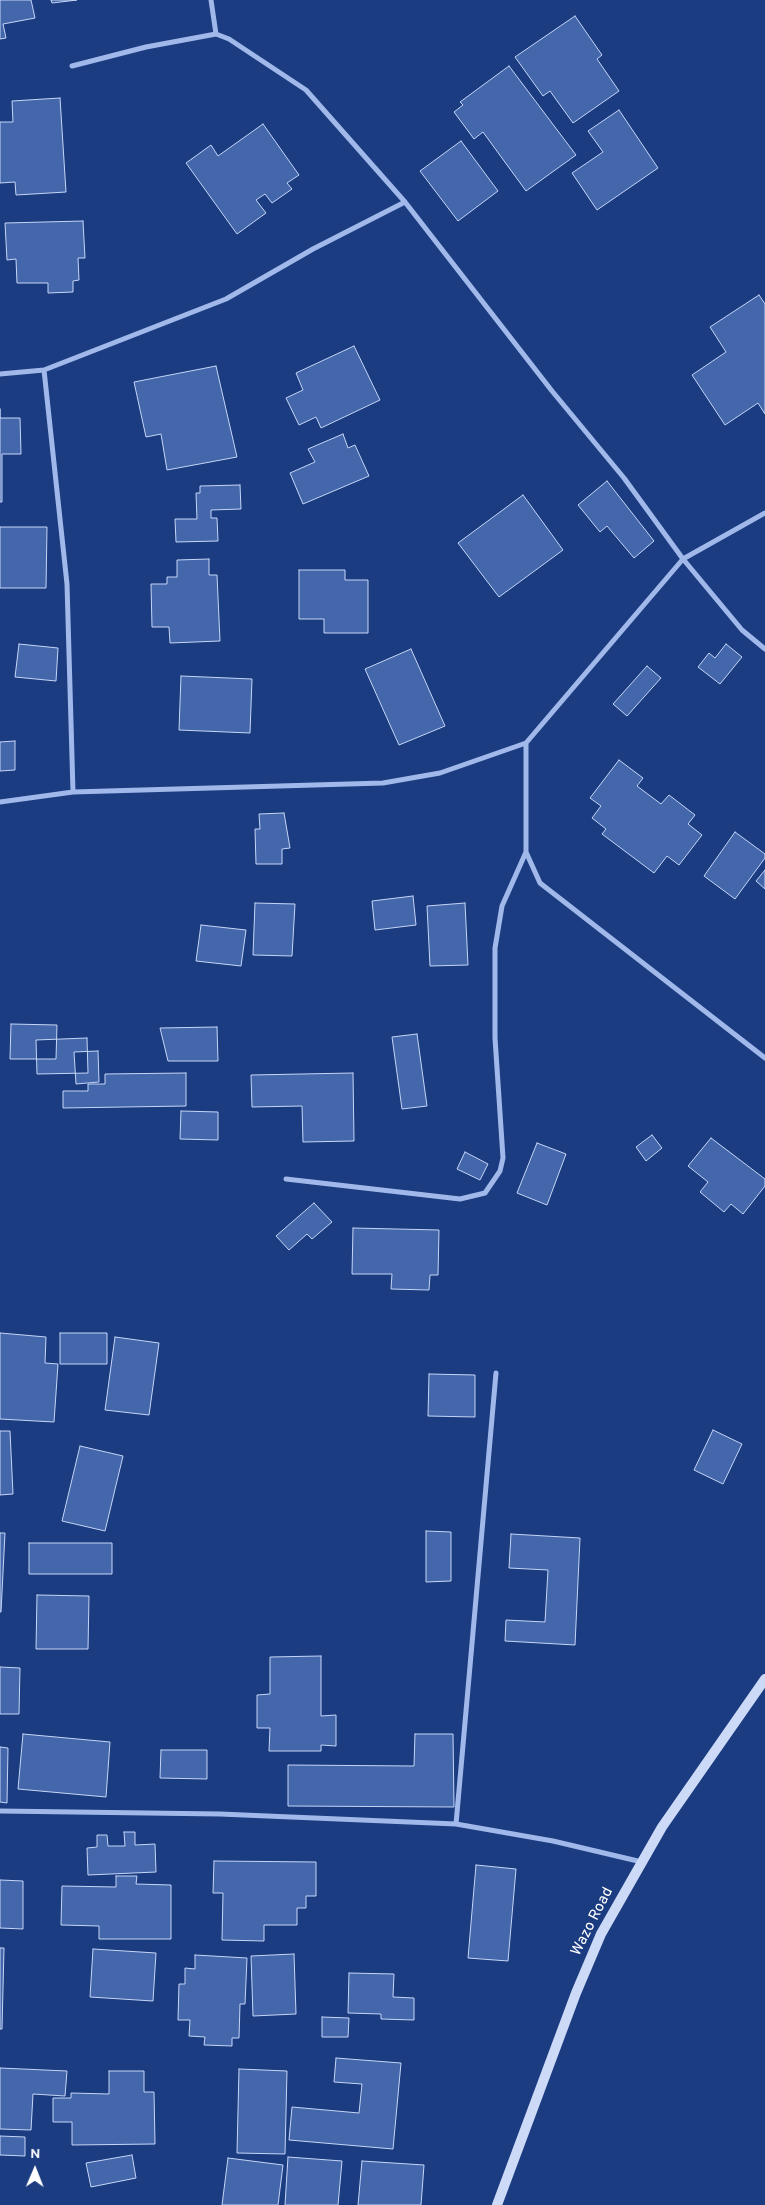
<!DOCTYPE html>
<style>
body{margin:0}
#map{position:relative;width:765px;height:2205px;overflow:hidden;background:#1c3c81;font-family:Overpass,sans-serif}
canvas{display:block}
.north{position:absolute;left:10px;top:2145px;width:50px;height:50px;-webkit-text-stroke:4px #1c3c81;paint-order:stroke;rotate:1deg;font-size:14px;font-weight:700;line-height:20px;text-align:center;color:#fff}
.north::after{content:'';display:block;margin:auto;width:18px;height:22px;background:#fff;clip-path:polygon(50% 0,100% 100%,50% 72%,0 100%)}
</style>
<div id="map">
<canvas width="765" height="2205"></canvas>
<div class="north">N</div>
</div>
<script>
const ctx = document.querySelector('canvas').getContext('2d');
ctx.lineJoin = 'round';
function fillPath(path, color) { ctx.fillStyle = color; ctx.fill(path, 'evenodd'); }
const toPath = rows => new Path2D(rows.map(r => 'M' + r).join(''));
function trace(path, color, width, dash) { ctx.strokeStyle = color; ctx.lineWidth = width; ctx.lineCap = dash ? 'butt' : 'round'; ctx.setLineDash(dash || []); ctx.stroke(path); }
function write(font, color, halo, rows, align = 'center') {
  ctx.font = font + ' Overpass,sans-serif'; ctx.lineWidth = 4; ctx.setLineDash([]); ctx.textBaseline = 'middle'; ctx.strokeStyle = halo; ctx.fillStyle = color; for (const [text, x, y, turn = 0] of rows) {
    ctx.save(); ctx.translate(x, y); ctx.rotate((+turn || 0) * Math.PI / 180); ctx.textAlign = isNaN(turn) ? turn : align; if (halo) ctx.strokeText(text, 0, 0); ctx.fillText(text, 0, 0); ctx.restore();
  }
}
const building = toPath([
 [0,0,31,0,35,18,3,24,6,38,0,39,0,0],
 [51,0,77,0,52,3,51,0],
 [575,16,602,55,597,59,619,91,573,123,550,91,543,96,515,57,575,16],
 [509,66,576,155,526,191,483,132,474,139,454,112,463,105,460,102,509,66],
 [60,98,66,192,16,195,15,182,0,183,0,122,13,122,12,101,60,98],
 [619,110,658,168,597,210,572,173,603,152,588,131,619,110],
 [263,124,299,175,287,183,292,189,272,203,265,194,256,200,266,213,237,234,186,163,211,145,218,156,263,124],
 [461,141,498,191,458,221,420,171,461,141],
 [83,221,85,258,78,258,79,280,73,281,73,292,48,293,48,283,17,283,16,259,7,260,5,223,83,221],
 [759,295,765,304,765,414,758,403,725,425,692,375,726,352,710,327,759,295],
 [354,346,380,400,321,428,316,417,299,425,286,398,303,390,296,373,354,346],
 [216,366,237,457,167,470,161,434,146,437,134,382,216,366],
 [0,409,0,418,20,418,21,454,2,454,2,502,0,502,0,409],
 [343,434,348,448,355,445,369,476,303,504,290,473,315,462,308,449,343,434],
 [607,481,654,541,634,558,607,526,600,532,578,505,607,481],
 [240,485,241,509,211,510,211,518,217,518,218,541,176,542,175,519,197,519,196,493,200,493,200,486,240,485],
 [523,495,563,550,499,597,458,543,523,495],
 [0,527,47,527,46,588,0,588,0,527],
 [209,559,209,575,217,575,220,641,170,643,169,627,152,627,151,584,167,584,167,577,177,577,177,560,209,559],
 [299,570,345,570,345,580,368,580,368,633,324,633,324,619,299,619,299,570],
 [19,644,58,648,56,681,15,677,19,644],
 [726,644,742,657,720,684,698,667,709,653,715,658,726,644],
 [411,649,445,726,399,745,365,669,411,649],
 [647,666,661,678,627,716,613,704,647,666],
 [181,676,252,679,250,733,179,730,181,676],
 [15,741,15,770,0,771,0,742,15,741],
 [619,760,643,778,637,786,661,804,669,795,695,815,688,824,702,835,679,865,667,856,654,873,602,834,606,829,592,818,601,806,590,798,619,760],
 [284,813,290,848,282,849,282,864,256,864,255,829,260,829,259,814,284,813],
 [735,832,765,854,765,858,735,899,704,876,735,832],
 [765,870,765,889,756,881,765,870],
 [413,896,416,925,375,930,372,901,413,896],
 [255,903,295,904,292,956,253,955,255,903],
 [465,903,468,965,430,966,427,906,465,903],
 [201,925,246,930,241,966,196,961,201,925],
 [11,1024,57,1025,56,1059,10,1059,11,1024],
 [217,1027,218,1061,168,1061,160,1028,217,1027],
 [417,1034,427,1106,402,1109,392,1037,417,1034],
 [87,1038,88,1073,37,1074,36,1040,87,1038],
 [98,1051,99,1082,76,1084,74,1052,98,1051],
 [186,1073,186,1106,63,1108,63,1091,88,1091,88,1084,105,1084,105,1074,186,1073],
 [353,1073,354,1141,303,1142,302,1106,252,1107,251,1075,353,1073],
 [181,1111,218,1112,218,1140,180,1139,181,1111],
 [652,1135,662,1148,646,1161,636,1147,652,1135],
 [711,1138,765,1179,765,1186,743,1214,731,1204,724,1212,700,1192,708,1182,688,1166,711,1138],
 [537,1143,566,1154,547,1205,517,1193,537,1143],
 [465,1152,488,1164,480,1180,457,1169,465,1152],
 [314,1203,332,1222,312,1239,307,1234,289,1250,276,1236,314,1203],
 [353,1228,439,1230,438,1275,430,1275,429,1290,391,1289,392,1274,352,1274,353,1228],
 [0,1333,46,1337,45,1363,58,1364,54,1422,0,1419,0,1333],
 [60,1333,107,1333,107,1364,60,1364,60,1333],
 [115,1337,159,1343,149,1415,105,1410,115,1337],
 [429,1374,475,1375,475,1417,428,1416,429,1374],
 [713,1430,742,1444,723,1484,694,1470,713,1430],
 [0,1431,10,1431,13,1494,0,1495,0,1431],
 [80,1446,123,1456,105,1531,62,1521,80,1446],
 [426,1531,451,1532,451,1581,426,1582,426,1531],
 [0,1533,5,1533,1,1612,0,1612,0,1533],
 [511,1534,580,1538,575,1645,505,1641,506,1620,545,1622,548,1570,509,1568,511,1534],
 [29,1543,112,1543,112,1574,29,1574,29,1543],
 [37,1595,89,1596,88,1649,36,1649,37,1595],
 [321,1656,321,1716,336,1715,336,1746,321,1745,321,1751,269,1751,270,1728,257,1728,257,1695,270,1694,270,1657,321,1656],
 [0,1667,20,1668,19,1714,0,1714,0,1667],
 [23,1734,110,1742,106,1797,18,1789,23,1734],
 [415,1734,453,1734,454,1807,288,1806,288,1765,414,1766,415,1734],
 [0,1747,8,1748,7,1803,0,1802,0,1747],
 [161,1750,207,1750,207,1779,160,1778,161,1750],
 [124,1832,135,1832,135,1845,155,1844,156,1872,88,1875,87,1848,97,1847,97,1835,107,1835,108,1846,125,1846,124,1832],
 [214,1861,316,1862,316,1896,306,1896,306,1908,297,1908,297,1925,264,1925,264,1941,222,1940,223,1893,213,1893,214,1861],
 [476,1865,516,1869,508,1961,468,1958,476,1865],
 [116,1876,137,1876,136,1884,171,1885,171,1939,99,1939,99,1926,61,1925,62,1886,116,1887,116,1876],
 [0,1880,23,1881,23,1929,0,1928,0,1880],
 [0,1948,4,1948,2,2029,0,2029,0,1948],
 [93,1949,156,1953,153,2001,90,1997,93,1949],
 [294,1954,296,2014,253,2016,251,1956,294,1954],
 [195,1955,247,1958,245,2004,240,2004,239,2038,232,2038,232,2046,204,2045,205,2037,189,2036,190,2020,178,2020,179,1984,185,1984,185,1968,195,1969,195,1955],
 [349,1973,394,1974,393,1997,414,1998,414,2020,381,2019,381,2014,348,2013,349,1973],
 [322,2017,349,2018,348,2037,322,2037,322,2017],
 [336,2058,401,2063,393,2149,289,2140,292,2107,359,2113,362,2084,334,2082,336,2058],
 [0,2068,67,2071,65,2096,33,2094,31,2130,0,2129,0,2068],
 [239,2069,287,2071,285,2154,237,2153,239,2069],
 [109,2071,144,2071,144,2092,154,2092,155,2144,72,2145,72,2122,53,2122,53,2098,71,2098,71,2093,109,2094,109,2071],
 [0,2136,25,2137,25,2156,0,2155,0,2136],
 [132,2155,136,2178,91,2187,86,2163,132,2155],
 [288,2157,342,2161,338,2205,285,2205,288,2157],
 [228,2158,283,2165,278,2205,222,2205,228,2158],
 [362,2161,424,2165,421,2205,358,2205,362,2161]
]);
fillPath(building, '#4466ab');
trace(building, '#c5d6f7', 1);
trace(toPath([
 [211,0,216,34],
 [72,66,146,47,216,34,229,39,306,90,405,202,552,391,624,478,683,559,742,630,765,649],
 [44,370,67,584,73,792],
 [0,374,44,370,226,299,313,249,405,202],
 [526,743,526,852,540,883,765,1058],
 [0,802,73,792,383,783,440,773,526,743,683,559,765,513],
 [286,1179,460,1199,485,1193,500,1171,503,1158,495,1038,495,948,502,906,526,852],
 [0,1811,220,1814,456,1824,553,1841,642,1862],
 [456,1824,496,1373]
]), '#a1b9ea', 5);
trace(toPath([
 [497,2205,576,1993,601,1934,662,1827,765,1679]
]), '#ccd9f7', 10);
write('15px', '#fff', '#1c3c81', [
 ["Wazo Road",593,1922,-63]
]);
</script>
